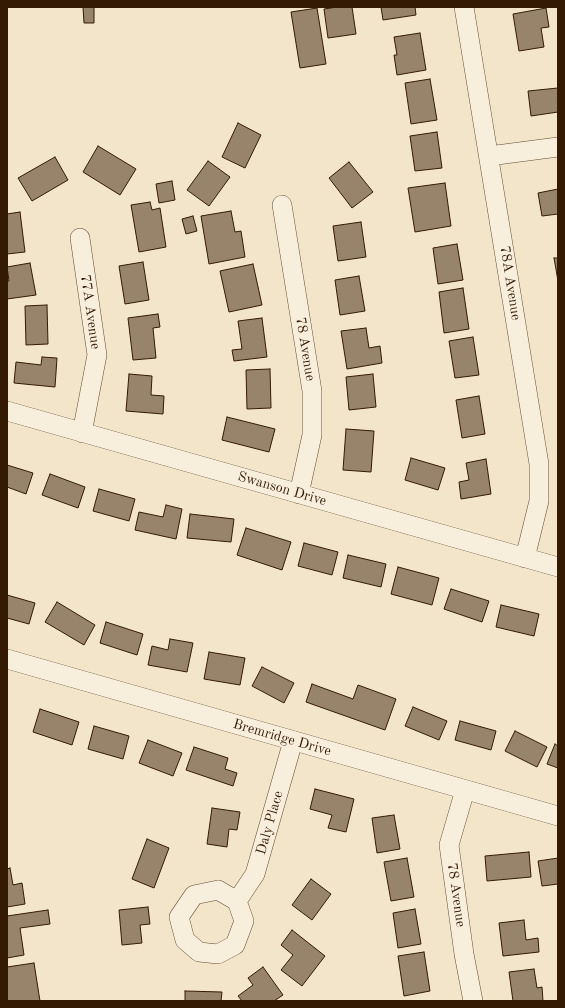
<!DOCTYPE html>
<style>
body{margin:0}
#map{position:relative;width:565px;height:1008px;overflow:hidden;background:#f2e5c9;font-family:"Old Standard TT",serif}
canvas{display:block}
.frame{position:absolute;inset:0;border:8px solid #341a03;pointer-events:none}
</style>
<div id="map">
<canvas width="565" height="1008"></canvas>
<div class="frame"></div>
</div>
<script>
const ctx = document.querySelector('canvas').getContext('2d');
ctx.lineJoin = 'round';
function fillPath(path, color) { ctx.fillStyle = color; ctx.fill(path, 'evenodd'); }
const toPath = rows => new Path2D(rows.map(r => 'M' + r).join(''));
function trace(path, color, width, dash) { ctx.strokeStyle = color; ctx.lineWidth = width; ctx.lineCap = dash ? 'butt' : 'round'; ctx.setLineDash(dash || []); ctx.stroke(path); }
function write(font, color, halo, rows, align = 'center') {
  ctx.font = font + ' "Old Standard TT",serif'; ctx.lineWidth = 3; ctx.setLineDash([]); ctx.textBaseline = 'middle'; ctx.strokeStyle = halo; ctx.fillStyle = color; for (const [text, x, y, turn = 0] of rows) {
    ctx.save(); ctx.translate(x, y); ctx.rotate((+turn || 0) * Math.PI / 180); ctx.textAlign = isNaN(turn) ? turn : align; if (halo) ctx.strokeText(text, 0, 0); ctx.fillText(text, 0, 0); ctx.restore();
  }
}
const building = toPath([
 [83,7,94,7,94,23,84,23,83,7],
 [337,7,352,7,356,34,328,38,324,9,337,7],
 [381,7,415,7,416,15,383,20,381,7],
 [317,8,326,64,300,68,291,12,317,8],
 [546,8,549,27,541,28,544,47,519,51,513,14,546,8],
 [420,33,426,70,397,75,394,55,397,55,394,37,420,33],
 [430,79,437,120,411,124,405,83,430,79],
 [558,88,558,112,531,116,528,91,558,88],
 [238,123,261,135,245,168,222,157,238,123],
 [437,132,442,168,415,171,410,136,437,132],
 [98,146,136,169,120,195,83,172,98,146],
 [55,157,68,180,32,201,18,178,55,157],
 [208,161,230,177,209,206,187,190,208,161],
 [349,162,373,192,352,208,329,178,349,162],
 [172,181,175,200,159,203,156,184,172,181],
 [445,183,451,226,415,232,408,188,445,183],
 [558,189,558,214,542,216,538,193,558,189],
 [150,202,152,210,160,208,166,247,139,252,131,205,150,202],
 [231,211,235,232,241,231,245,257,209,264,201,216,231,211],
 [20,212,25,252,7,254,7,214,20,212],
 [193,216,197,231,186,234,182,219,193,216],
 [361,222,366,257,338,261,333,226,361,222],
 [457,244,463,280,438,284,433,248,457,244],
 [554,258,558,258,558,281,554,258],
 [143,262,149,300,125,304,119,266,143,262],
 [30,263,36,295,7,299,7,281,9,281,7,267,30,263],
 [253,264,262,305,229,312,220,271,253,264],
 [359,276,365,311,340,315,335,280,359,276],
 [463,288,469,329,444,333,439,292,463,288],
 [47,305,48,344,26,345,25,306,47,305],
 [158,314,160,327,153,328,156,358,133,360,128,318,158,314],
 [262,318,267,357,234,361,232,350,242,349,238,321,262,318],
 [366,328,369,348,380,346,382,363,347,369,341,331,366,328],
 [473,337,479,375,455,378,449,341,473,337],
 [42,357,57,358,55,387,14,383,16,362,41,365,42,357],
 [270,369,271,408,247,409,246,370,270,369],
 [129,374,152,376,151,395,164,396,163,414,126,411,129,374],
 [373,374,376,407,349,410,346,377,373,374],
 [479,396,485,434,462,438,456,400,479,396],
 [227,417,275,429,269,452,222,440,227,417],
 [346,429,374,431,371,472,343,470,346,429],
 [411,458,445,468,438,490,405,480,411,458],
 [486,459,491,494,461,499,459,482,469,480,466,463,486,459],
 [7,465,33,473,26,494,7,487,7,465],
 [50,474,85,487,78,508,42,495,50,474],
 [99,489,135,499,129,521,93,511,99,489],
 [166,505,182,509,176,539,135,530,139,512,163,517,166,505],
 [190,514,234,519,231,542,187,538,190,514],
 [246,528,291,542,282,570,237,555,246,528],
 [304,543,338,552,332,575,298,566,304,543],
 [348,555,386,564,381,587,343,578,348,555],
 [398,567,439,578,432,605,391,594,398,567],
 [451,589,489,601,482,622,444,609,451,589],
 [7,595,35,603,29,624,7,618,7,595],
 [57,602,95,625,84,645,45,622,57,602],
 [501,605,539,614,534,636,496,627,501,605],
 [106,622,143,634,137,655,100,643,106,622],
 [170,639,193,643,187,672,148,665,152,646,168,650,170,639],
 [209,652,245,658,240,685,204,679,209,652],
 [262,667,294,683,284,703,252,686,262,667],
 [312,684,353,699,358,685,396,699,385,730,306,702,312,684],
 [413,707,447,721,439,740,405,726,413,707],
 [40,709,79,722,72,745,33,732,40,709],
 [460,721,496,731,491,750,455,740,460,721],
 [94,726,129,736,123,759,88,749,94,726],
 [515,731,547,747,537,767,505,751,515,731],
 [148,740,182,753,173,776,139,763,148,740],
 [555,744,558,746,558,768,547,764,555,744],
 [194,747,228,758,225,769,237,773,233,786,186,770,194,747],
 [315,789,354,799,346,832,328,828,332,815,310,809,315,789],
 [212,808,240,812,237,830,229,829,227,847,207,844,212,808],
 [394,815,400,849,377,853,372,818,394,815],
 [147,839,169,848,154,888,132,879,147,839],
 [529,852,531,877,487,881,485,856,529,852],
 [407,858,414,897,391,901,384,862,407,858],
 [558,858,558,884,542,886,538,861,558,858],
 [10,868,13,885,22,883,25,904,7,907,7,869,10,868],
 [311,879,331,894,312,920,292,905,311,879],
 [148,907,150,924,140,925,142,943,122,945,119,910,148,907],
 [415,909,421,944,398,948,393,913,415,909],
 [48,910,50,924,20,928,24,955,7,958,7,916,48,910],
 [524,920,526,940,538,938,539,952,503,956,499,923,524,920],
 [292,930,325,956,302,986,281,970,293,955,281,945,292,930],
 [424,952,430,991,404,996,398,956,424,952],
 [34,963,40,1001,7,1001,7,967,34,963],
 [263,967,283,995,274,1001,242,1001,238,996,253,985,248,978,263,967],
 [534,969,537,988,542,987,543,1001,513,1001,509,972,534,969],
 [185,991,222,992,221,1001,185,1001,185,991]
]);
fillPath(building, '#97846a');
trace(building, '#341a03', 1);
const street = toPath([
 [464,7,539,464,539,501,525,558],
 [489,156,558,147],
 [282,205,312,391,312,435,299,494],
 [80,238,97,355,82,433],
 [7,411,558,567],
 [7,659,558,816],
 [465,790,449,845,464,954,473,1001],
 [218,890,237,901,244,921,235,945,218,954,199,952,185,940,179,917,194,895,218,890],
 [237,901,255,874,293,741]
]);
trace(street, '#644d34', 20);
trace(street, '#f7eedc', 19);
write('14px', '#341a03', '#f7eedc', [
 ["78A Avenue",510,283,81],
 ["77A Avenue",90,312,82],
 ["78 Avenue",305,349,81],
 ["Swanson Drive",282,489,16],
 ["Bremridge Drive",282,738,16],
 ["Daly Place",270,823,-74],
 ["78 Avenue",456,895,82]
]);
</script>
